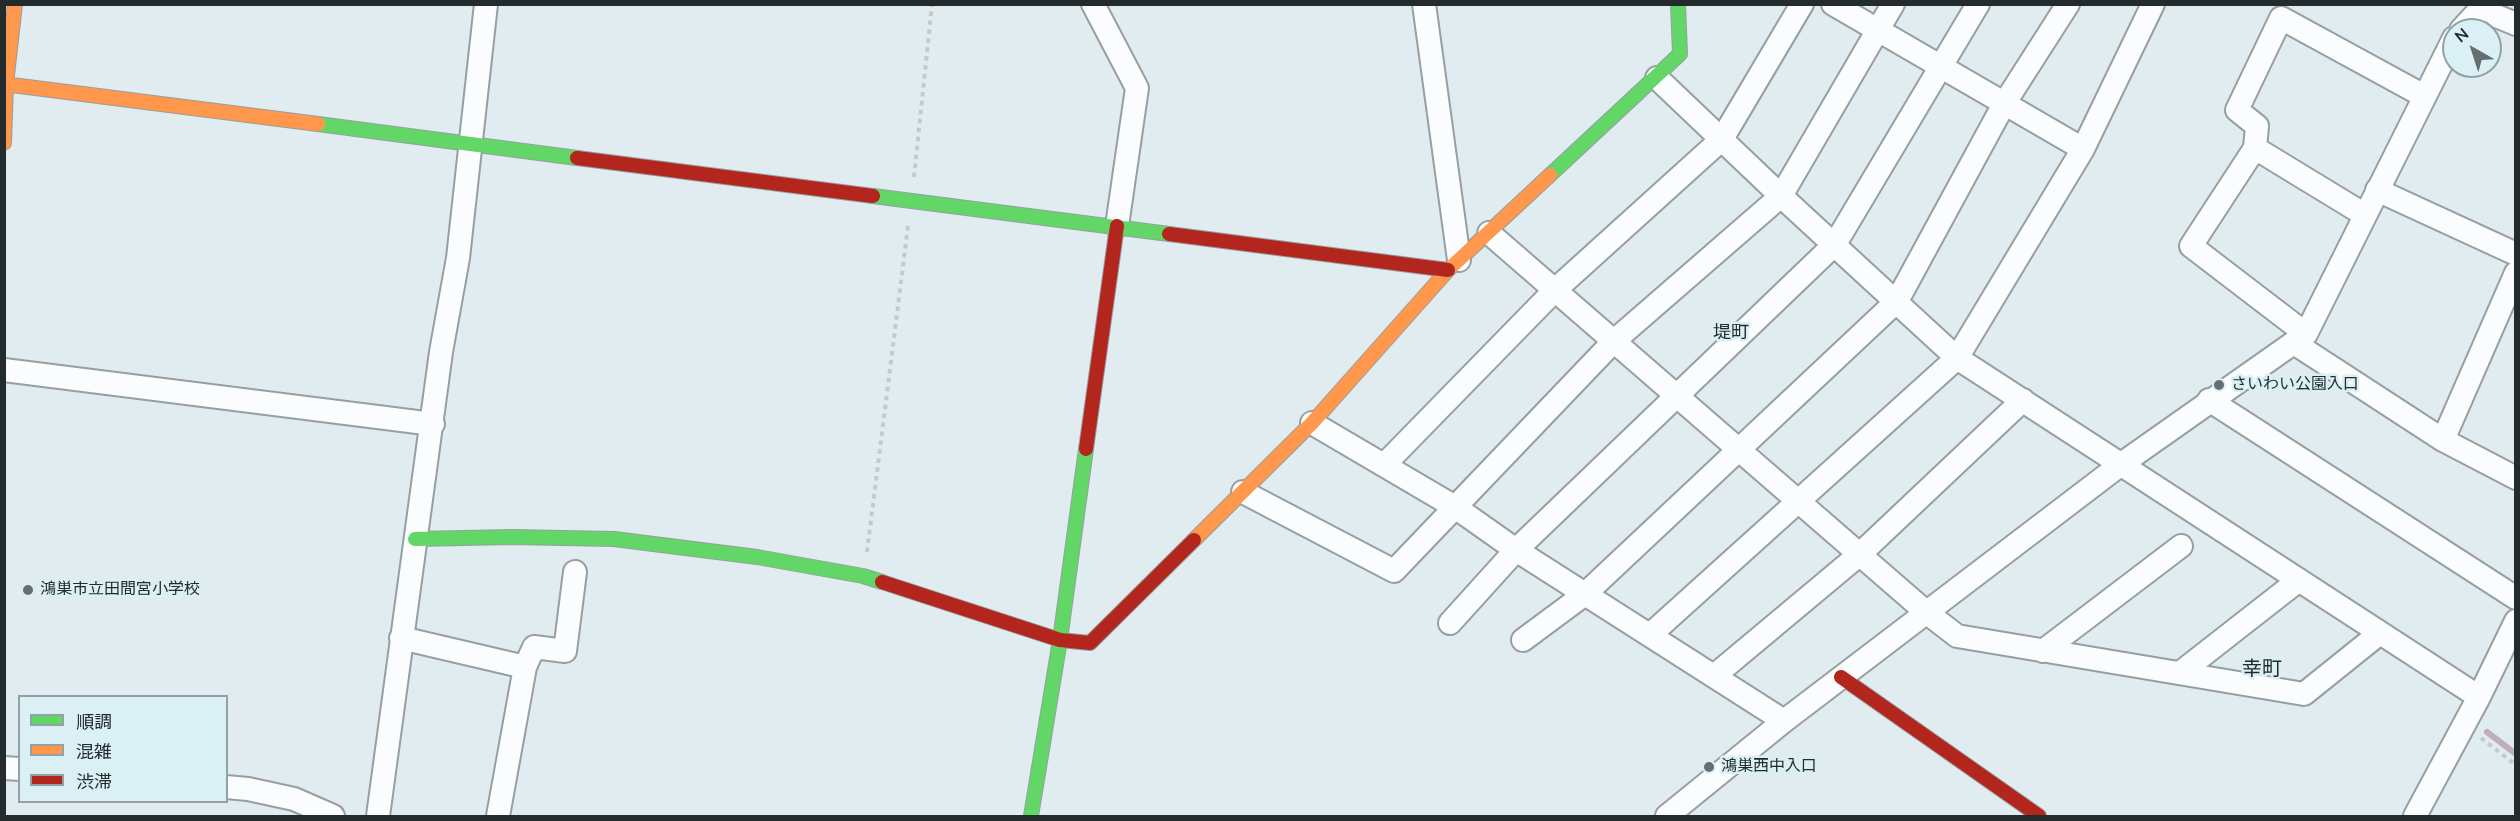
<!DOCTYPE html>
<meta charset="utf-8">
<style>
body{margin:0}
#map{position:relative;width:2520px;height:821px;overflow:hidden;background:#e0ecef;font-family:"Nunito Sans","Noto Sans JP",sans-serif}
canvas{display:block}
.frame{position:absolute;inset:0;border:6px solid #232b2d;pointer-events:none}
.legend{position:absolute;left:18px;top:695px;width:210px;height:108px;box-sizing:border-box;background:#daf0f5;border:2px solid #91a1a5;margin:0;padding:8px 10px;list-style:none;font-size:18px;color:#232b2d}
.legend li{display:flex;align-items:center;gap:12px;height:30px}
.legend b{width:30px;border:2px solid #91a1a5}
.north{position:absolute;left:2442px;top:18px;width:60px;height:60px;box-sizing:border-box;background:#daf0f5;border:2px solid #91a1a5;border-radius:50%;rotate:321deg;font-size:16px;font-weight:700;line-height:24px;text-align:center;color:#232b2d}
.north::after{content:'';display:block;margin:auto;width:21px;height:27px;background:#656f71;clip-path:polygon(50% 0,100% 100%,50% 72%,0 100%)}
</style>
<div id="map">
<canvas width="2520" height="821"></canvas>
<div class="frame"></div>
<ul class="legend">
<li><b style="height:8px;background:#63d668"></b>順調</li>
<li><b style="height:8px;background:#ff974d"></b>混雑</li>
<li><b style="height:8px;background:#b3261e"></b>渋滞</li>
</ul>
<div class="north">N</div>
</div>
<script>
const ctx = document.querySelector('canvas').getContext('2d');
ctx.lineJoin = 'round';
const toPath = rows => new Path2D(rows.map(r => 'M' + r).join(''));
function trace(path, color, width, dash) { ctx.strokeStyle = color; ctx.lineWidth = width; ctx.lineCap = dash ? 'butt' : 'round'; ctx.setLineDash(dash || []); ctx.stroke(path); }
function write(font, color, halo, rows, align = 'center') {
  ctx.font = font + ' "Nunito Sans","Noto Sans JP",sans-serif'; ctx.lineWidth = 5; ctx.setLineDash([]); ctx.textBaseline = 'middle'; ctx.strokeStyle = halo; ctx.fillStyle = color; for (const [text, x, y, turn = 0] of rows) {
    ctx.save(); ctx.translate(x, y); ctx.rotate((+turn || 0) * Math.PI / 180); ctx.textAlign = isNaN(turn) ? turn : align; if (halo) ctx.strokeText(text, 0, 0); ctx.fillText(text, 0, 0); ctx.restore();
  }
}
trace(toPath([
 [2487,732,2516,754]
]), '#c0afbb', 6);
const street = toPath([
 [1093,4,1137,88,1117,226],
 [1424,4,1459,260],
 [1833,4,2083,149],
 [2479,9,2516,24],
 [2461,30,2485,4],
 [1657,78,1781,196,1957,358,2479,697],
 [2255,148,2365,215],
 [2377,190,2516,254],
 [1489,233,1926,612,1957,636,2304,694,2380,633],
 [2306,334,2191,246,2255,148,2257,126,2237,110,2281,18,2424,96],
 [2294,343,2443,440,2516,478],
 [4,370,433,424],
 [2209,400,2516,598],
 [1312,423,1455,507,1516,550,1784,721],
 [2443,440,2516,273],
 [1384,465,1555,290,1722,139,1802,4],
 [1243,492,1394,571,1614,341,1781,196,1893,4],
 [1450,623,1516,550,1835,244,1978,4],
 [1651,634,1957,358,2083,149,2153,4],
 [401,638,525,667,534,647,565,651,575,572],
 [1523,640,1585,594,1897,301,2004,104,2068,4],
 [2043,651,2181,546],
 [2180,673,2299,580],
 [1714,676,1860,554,2023,400],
 [4,768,20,769],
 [226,787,248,789,294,799,333,816],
 [378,816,441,352,458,258,486,4],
 [498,816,525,667],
 [1667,816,1784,721,2120,465,2306,334,2454,38],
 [2415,816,2479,697,2516,621]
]);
const fast = toPath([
 [318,124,577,158],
 [1550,175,1680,54,1678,4],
 [873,196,1169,234],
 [415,539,512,537,614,539,757,557,863,576,882,582],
 [1031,816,1060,640,1086,449]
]);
const slow = toPath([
 [4,84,318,124],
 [4,143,6,84,15,4],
 [1194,540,1312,423,1448,270,1550,175]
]);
const jam = toPath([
 [577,158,873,196],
 [1169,234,1448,270],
 [1086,449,1117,226],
 [882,582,1060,640,1090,643,1194,540],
 [1841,677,2039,816]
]);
trace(street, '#969fa1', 26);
trace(fast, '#969fa1', 16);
trace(slow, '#969fa1', 16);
trace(jam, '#969fa1', 16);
trace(toPath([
 [914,177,932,4],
 [867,552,908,226],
 [2481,738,2516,765]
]), '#c5c9c9', 4, [4.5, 4.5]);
trace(street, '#fafcfd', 22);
trace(fast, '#63d668', 14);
trace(slow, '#ff974d', 14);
trace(jam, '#b3261e', 14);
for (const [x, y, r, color] of [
 [2219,385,6,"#656f71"],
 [28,590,6,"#656f71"],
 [1709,767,6,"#656f71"]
]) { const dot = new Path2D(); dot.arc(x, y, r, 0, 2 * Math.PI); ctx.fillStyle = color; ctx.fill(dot); trace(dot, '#daf0f5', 2); }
write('16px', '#232b2d', '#daf0f5', [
 ["さいわい公園入口",2231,385],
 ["鴻巣市立田間宮小学校",40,590],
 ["鴻巣西中入口",1721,767]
], 'left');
write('18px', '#232b2d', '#daf0f5', [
 ["堤町",1731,334]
]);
write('20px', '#232b2d', '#daf0f5', [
 ["幸町",2262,670]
]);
</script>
